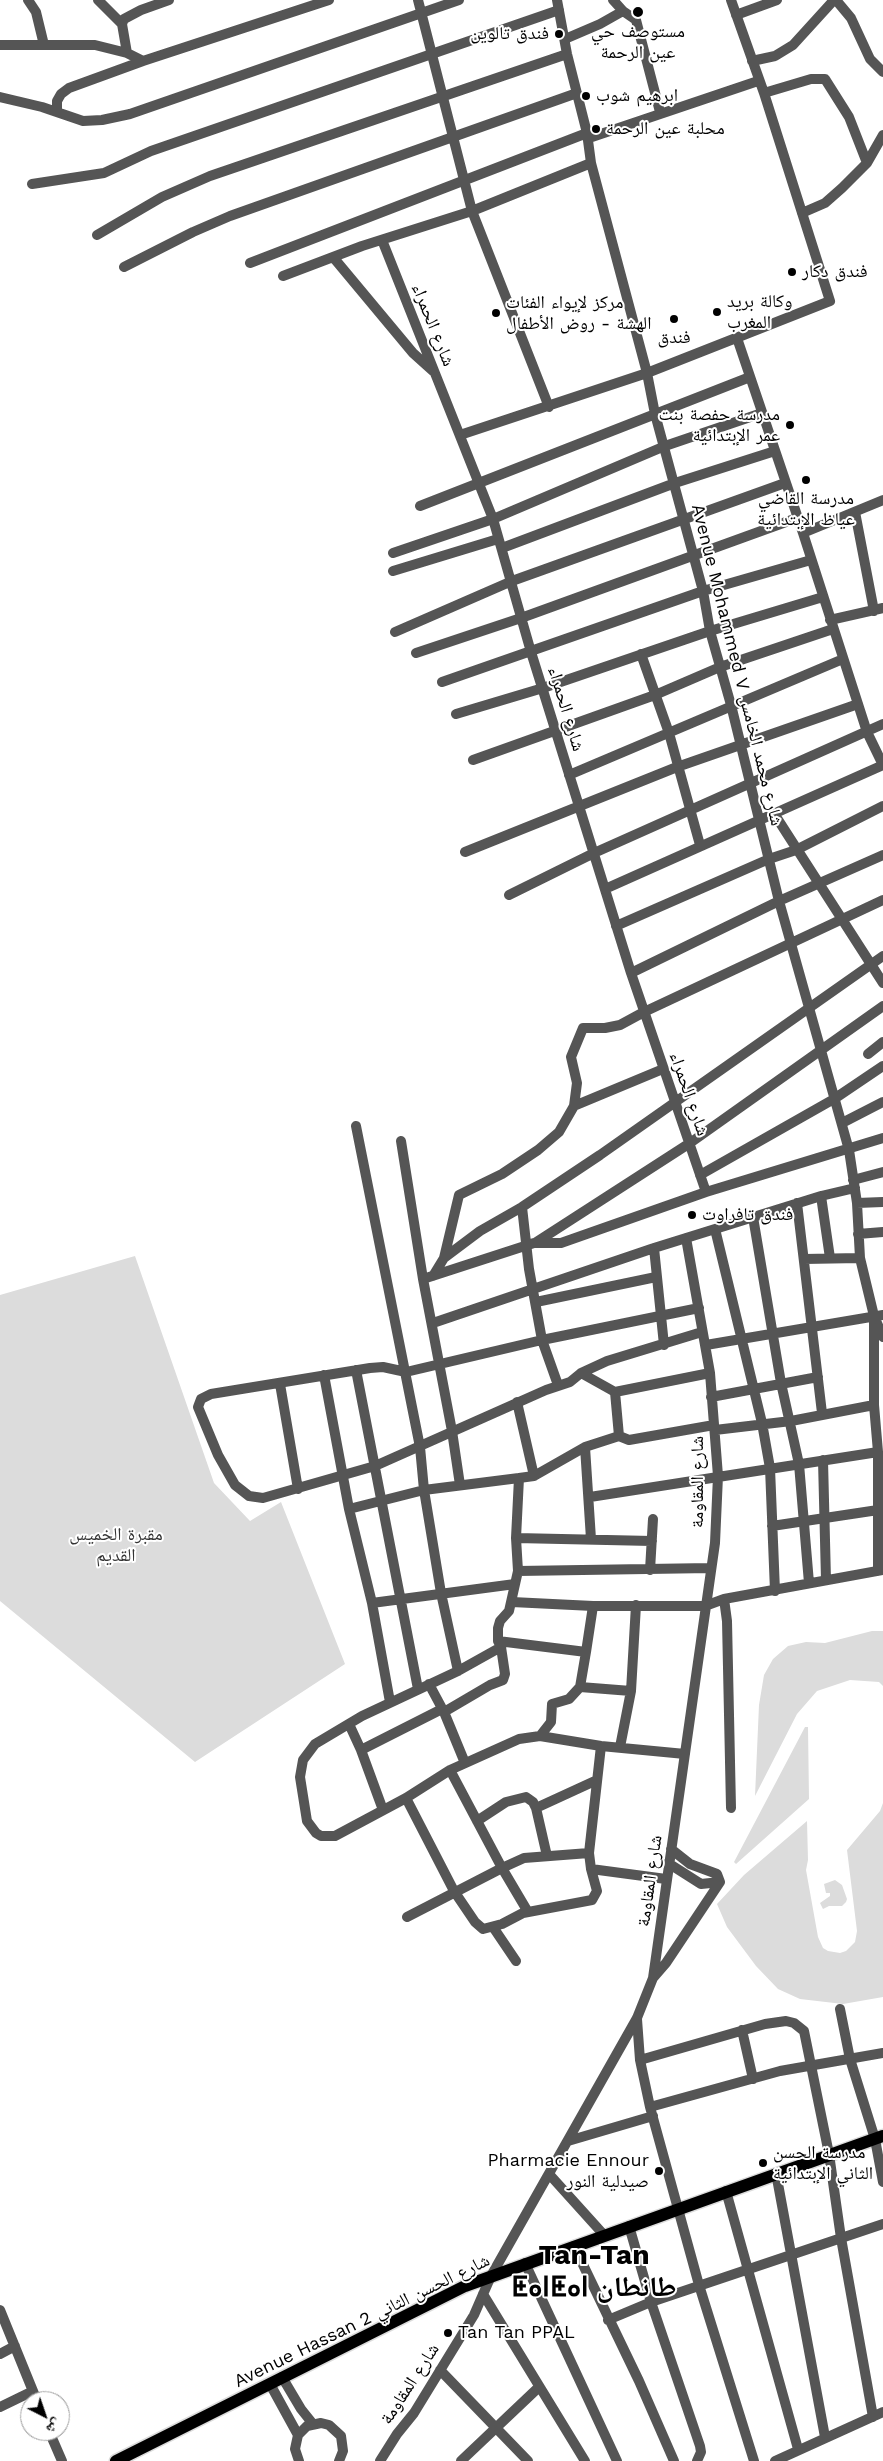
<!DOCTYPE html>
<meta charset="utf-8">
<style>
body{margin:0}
#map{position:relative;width:883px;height:2461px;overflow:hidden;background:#fff;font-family:"Work Sans","Noto Naskh Arabic",sans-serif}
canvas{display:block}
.north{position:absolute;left:20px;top:2391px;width:50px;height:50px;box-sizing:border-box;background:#fff;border:1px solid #999;border-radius:50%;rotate:139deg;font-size:14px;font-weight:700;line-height:20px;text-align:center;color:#000}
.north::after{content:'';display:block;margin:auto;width:18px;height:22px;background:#000;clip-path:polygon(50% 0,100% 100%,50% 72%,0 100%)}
</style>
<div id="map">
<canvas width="883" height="2461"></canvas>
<div class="north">ش</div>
</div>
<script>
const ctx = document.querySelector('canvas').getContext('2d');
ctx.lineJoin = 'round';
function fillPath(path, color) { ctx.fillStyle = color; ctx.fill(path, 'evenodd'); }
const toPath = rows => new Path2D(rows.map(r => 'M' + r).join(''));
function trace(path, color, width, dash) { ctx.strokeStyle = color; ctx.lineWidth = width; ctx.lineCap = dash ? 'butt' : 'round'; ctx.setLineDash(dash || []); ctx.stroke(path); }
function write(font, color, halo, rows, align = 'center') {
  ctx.font = font + ' "Work Sans","Noto Naskh Arabic","Noto Sans Tifinagh",sans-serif'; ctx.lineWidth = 4; ctx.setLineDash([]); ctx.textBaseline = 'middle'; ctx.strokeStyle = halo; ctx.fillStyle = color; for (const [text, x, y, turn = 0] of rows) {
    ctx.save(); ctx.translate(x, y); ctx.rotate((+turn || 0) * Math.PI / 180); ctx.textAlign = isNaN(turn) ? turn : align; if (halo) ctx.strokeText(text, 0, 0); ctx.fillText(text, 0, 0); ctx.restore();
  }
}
fillPath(toPath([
 [135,1256,214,1483,250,1521,281,1502,345,1664,195,1762,0,1601,0,1295],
 [872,1631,883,1631,883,1686,879,1682,850,1680,817,1691,797,1714,755,1796,759,1705,764,1675,773,1659,788,1646,806,1642,825,1643],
 [805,1727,808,1727,809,1799,736,1864,734,1862],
 [883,1803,883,1997,843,2004,800,1999,778,1989,756,1966,727,1927,717,1904,744,1875,807,1821,808,1860,806,1870,818,1937,823,1948,828,1951,840,1953,846,1951,855,1942,857,1931,847,1850,880,1811],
 [835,1880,842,1885,847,1899,846,1902,842,1906,829,1906,823,1909,820,1903,830,1896,830,1893,826,1893,824,1884]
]), '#dcdcdc');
const primary = toPath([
 [116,2461,465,2286,883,2136]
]);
trace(primary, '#dbdbdb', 15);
trace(toPath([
 [28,0,36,12,44,45],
 [98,0,122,24],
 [418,0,472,211,549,407],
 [557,0,567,54,587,133,591,163,647,373,655,414,703,591,710,631,731,705,779,901,849,1150,857,1203,860,1258,874,1316,883,1337],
 [613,0,623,11,636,20,660,112],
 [836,0,851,18,870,59,883,72],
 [736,15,777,0],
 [565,39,600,24,623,11],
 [0,45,95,45,127,53,143,61,329,0],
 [127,53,122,24,124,19,141,10,169,0],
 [752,61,775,56,793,45,834,0],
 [764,93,811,79,825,79,849,117,867,163],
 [0,97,42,107,83,121,102,120,130,114,459,0],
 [57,112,57,101,61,94,69,88,143,61],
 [589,138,758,81],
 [32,184,104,173,151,151,559,10],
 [802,213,825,203,842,188,867,163,883,135],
 [97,235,162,197,210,176,567,54],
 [382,240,493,519,531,652,631,973,706,1192],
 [333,257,413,353,433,371],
 [250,263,587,133],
 [124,267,193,232,230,216,577,93],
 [283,276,362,246,472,211,591,163],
 [460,435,647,373,830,301,764,93,731,0],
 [420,506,750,377],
 [855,512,874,611],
 [803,533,883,500],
 [502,548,675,483,775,451],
 [393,553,493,519,665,446,762,413],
 [393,571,498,539],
 [830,620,883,608],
 [395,632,512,581,785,483],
 [416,653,521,618,797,518],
 [641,654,669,733,700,845],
 [442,682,703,591,811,560],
 [456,714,543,688,710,631,823,597],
 [473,760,655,695,720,667,833,629],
 [569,775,843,659],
 [775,815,883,983],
 [465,852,677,767,858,704],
 [605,889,883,765,867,732,803,533,737,338],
 [509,895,594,853,883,724],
 [616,926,769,859,796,850,883,806],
 [631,973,779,901,883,855],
 [868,1054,883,1042],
 [574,1106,663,1069],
 [842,1123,883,1102],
 [356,1126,420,1447,424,1490,441,1593,458,1671],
 [401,1141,423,1279,452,1431,460,1485],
 [700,1175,834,1099,883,1066],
 [853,1180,883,1172],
 [821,1196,830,1258],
 [797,1203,822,1413],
 [857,1203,883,1202],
 [522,1207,529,1269,542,1340,558,1385],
 [753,1217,781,1383,799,1464,809,1583],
 [715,1229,762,1423,770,1468,775,1591],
 [858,1234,883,1232],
 [535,1243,690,1143,883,1006],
 [654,1248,664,1345],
 [444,1258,459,1195,502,1174,538,1150,559,1132,574,1106,577,1083,571,1057,583,1028,605,1028,620,1025,644,1012,883,900],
 [804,1259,860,1258],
 [433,1276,444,1258,480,1231,522,1207,600,1155,883,956],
 [423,1279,534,1243,561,1243,706,1192,883,1138],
 [536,1302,656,1277],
 [699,1308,542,1340,406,1372,383,1367,370,1368,211,1394,201,1399,198,1407,218,1455,235,1485,249,1496,263,1498,375,1466,546,1390,570,1382,581,1373,607,1361,702,1332],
 [874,1322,874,1405,878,1452,878,1571],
 [433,1323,654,1248,821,1196,855,1188],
 [706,1345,883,1315],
 [356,1370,418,1689],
 [581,1373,615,1392,619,1436],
 [324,1375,349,1509,372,1603,390,1702],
 [280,1384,298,1489],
 [615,1392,710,1373],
 [711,1397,818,1377],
 [517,1402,534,1476],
 [715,1430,791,1421,874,1405],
 [585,1447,591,1539],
 [823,1460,826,1580],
 [590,1497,878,1452],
 [349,1509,424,1490,519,1478],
 [772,1526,878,1510],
 [516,1538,652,1541],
 [650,1570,653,1519],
 [518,1571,711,1568],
 [724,1599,727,1621,731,1808],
 [512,1602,593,1606,705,1606,724,1599,883,1570],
 [372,1603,515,1584],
 [498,1641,586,1652,593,1606],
 [501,1647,458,1671,362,1716,315,1744,303,1760,300,1777,307,1821,316,1833,321,1836,335,1836,406,1798,450,1770,519,1739,540,1736,601,1746,685,1754],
 [586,1652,580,1687,631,1691],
 [429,1684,444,1712,465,1763],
 [444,1712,490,1685,503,1680,505,1674,501,1647,498,1641,498,1628,500,1621,509,1611,518,1571,516,1538,519,1478,534,1476,585,1447,619,1436,629,1440,714,1425],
 [349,1724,361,1750,442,1709],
 [540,1736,551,1722,552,1704,569,1699,580,1687],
 [601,1746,589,1853,591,1869,666,1879],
 [620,1747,631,1691,636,1605],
 [361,1750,383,1810],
 [406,1798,454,1891,475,1922,483,1929,502,1924,523,1913,592,1900,597,1891,591,1869],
 [536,1808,597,1780],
 [477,1821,506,1802,526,1797,533,1802,536,1808,547,1856],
 [671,1849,690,1864,717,1874,720,1882],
 [668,1863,701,1884,720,1882],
 [528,1912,502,1868,524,1858,589,1853],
 [407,1917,502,1868,450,1770],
 [493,1927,516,1961],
 [653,1978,666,1963,720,1882],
 [840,2009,850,2059,875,2139,883,2182],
 [637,2019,640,2060,650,2107,699,2285,754,2461],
 [742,2030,753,2079],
 [640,2060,765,2024,786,2021,794,2023,804,2031,829,2154,841,2238,873,2417],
 [650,2107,780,2071,883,2053],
 [568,2141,653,2116],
 [776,2173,825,2437],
 [549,2174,604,2235],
 [726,2191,798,2449],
 [629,2226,651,2302,700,2446,701,2452,697,2461],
 [574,2246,639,2381,674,2461],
 [525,2263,617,2461],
 [483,2294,585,2461],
 [0,2310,37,2401],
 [608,2320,651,2302,883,2224],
 [0,2354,15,2346],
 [440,2370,528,2461],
 [282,2377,301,2409,313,2424],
 [270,2384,298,2435],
 [0,2407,33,2391],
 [49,2431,62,2461],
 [299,2461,295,2449,298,2435,307,2426,321,2423,329,2425,341,2436,343,2451,339,2461],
 [380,2461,397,2434,414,2413,474,2315,491,2276,637,2018,653,1978,715,1543,718,1476,710,1373,686,1238],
 [461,2461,539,2387],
 [775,2461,883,2412]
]), '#555', 10);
trace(primary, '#000', 12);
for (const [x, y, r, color] of [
 [638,12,6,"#000"],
 [559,34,5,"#000"],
 [586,96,5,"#000"],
 [596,129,5,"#000"],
 [792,272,5,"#000"],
 [717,312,5,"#000"],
 [496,313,5,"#000"],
 [674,319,5,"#000"],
 [790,425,5,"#000"],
 [806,480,5,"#000"],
 [692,1215,5,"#000"],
 [763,2163,5,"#000"],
 [659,2171,5,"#000"],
 [448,2333,5,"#000"]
]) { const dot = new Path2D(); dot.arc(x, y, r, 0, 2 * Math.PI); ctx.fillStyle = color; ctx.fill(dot); trace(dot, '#fff', 2); }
write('18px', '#000', '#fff', [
 ["مستوصف حي",638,32,"center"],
 ["عين الرحمة",638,53,"center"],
 ["فندق تالوين",549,34,"right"],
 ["ابرهيم شوب",596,96],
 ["محلبة عين الرحمة",606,129],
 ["فندق دكار",802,272],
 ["وكالة بريد",727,302],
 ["المغرب",727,323],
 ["مركز لإيواء الفئات",506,303],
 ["الهشة - روض الأطفال",506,324],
 ["فندق",674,338,"center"],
 ["مدرسة حفصة بنت",780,415,"right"],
 ["عمر الإبتدائية",780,436,"right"],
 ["مدرسة القاضي",806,499,"center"],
 ["عياظ الإبتدائية",806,520,"center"],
 ["فندق تافراوت",702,1215],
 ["مدرسة الحسن",773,2153],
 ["الثاني الإبتدائية",773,2174],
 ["Pharmacie Ennour",649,2161,"right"],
 ["صيدلية النور",649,2182,"right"],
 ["Tan Tan PPAL",458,2333]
], 'left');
write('18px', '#000', '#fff', [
 ["شارع الحمراء",433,325,68],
 ["Avenue Mohammed V شارع محمد الخامس",737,665,76],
 ["شارع الحمراء",566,709,73],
 ["شارع الحمراء",689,1094,71],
 ["شارع المقاومة",698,1482,-90],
 ["شارع المقاومة",650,1881,-82],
 ["Avenue Hassan 2 شارع الحسن الثاني",362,2321,-26],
 ["شارع المقاومة",410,2384,-57]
]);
write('18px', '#333', '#fff', [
 ["مقبرة الخميس",116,1535],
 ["القديم",116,1556]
]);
write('bold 28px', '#000', '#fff', [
 ["Tan-Tan",594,2256],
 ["ⵟⴰⵏⵟⴰⵏ طانطان",594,2288]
]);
</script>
